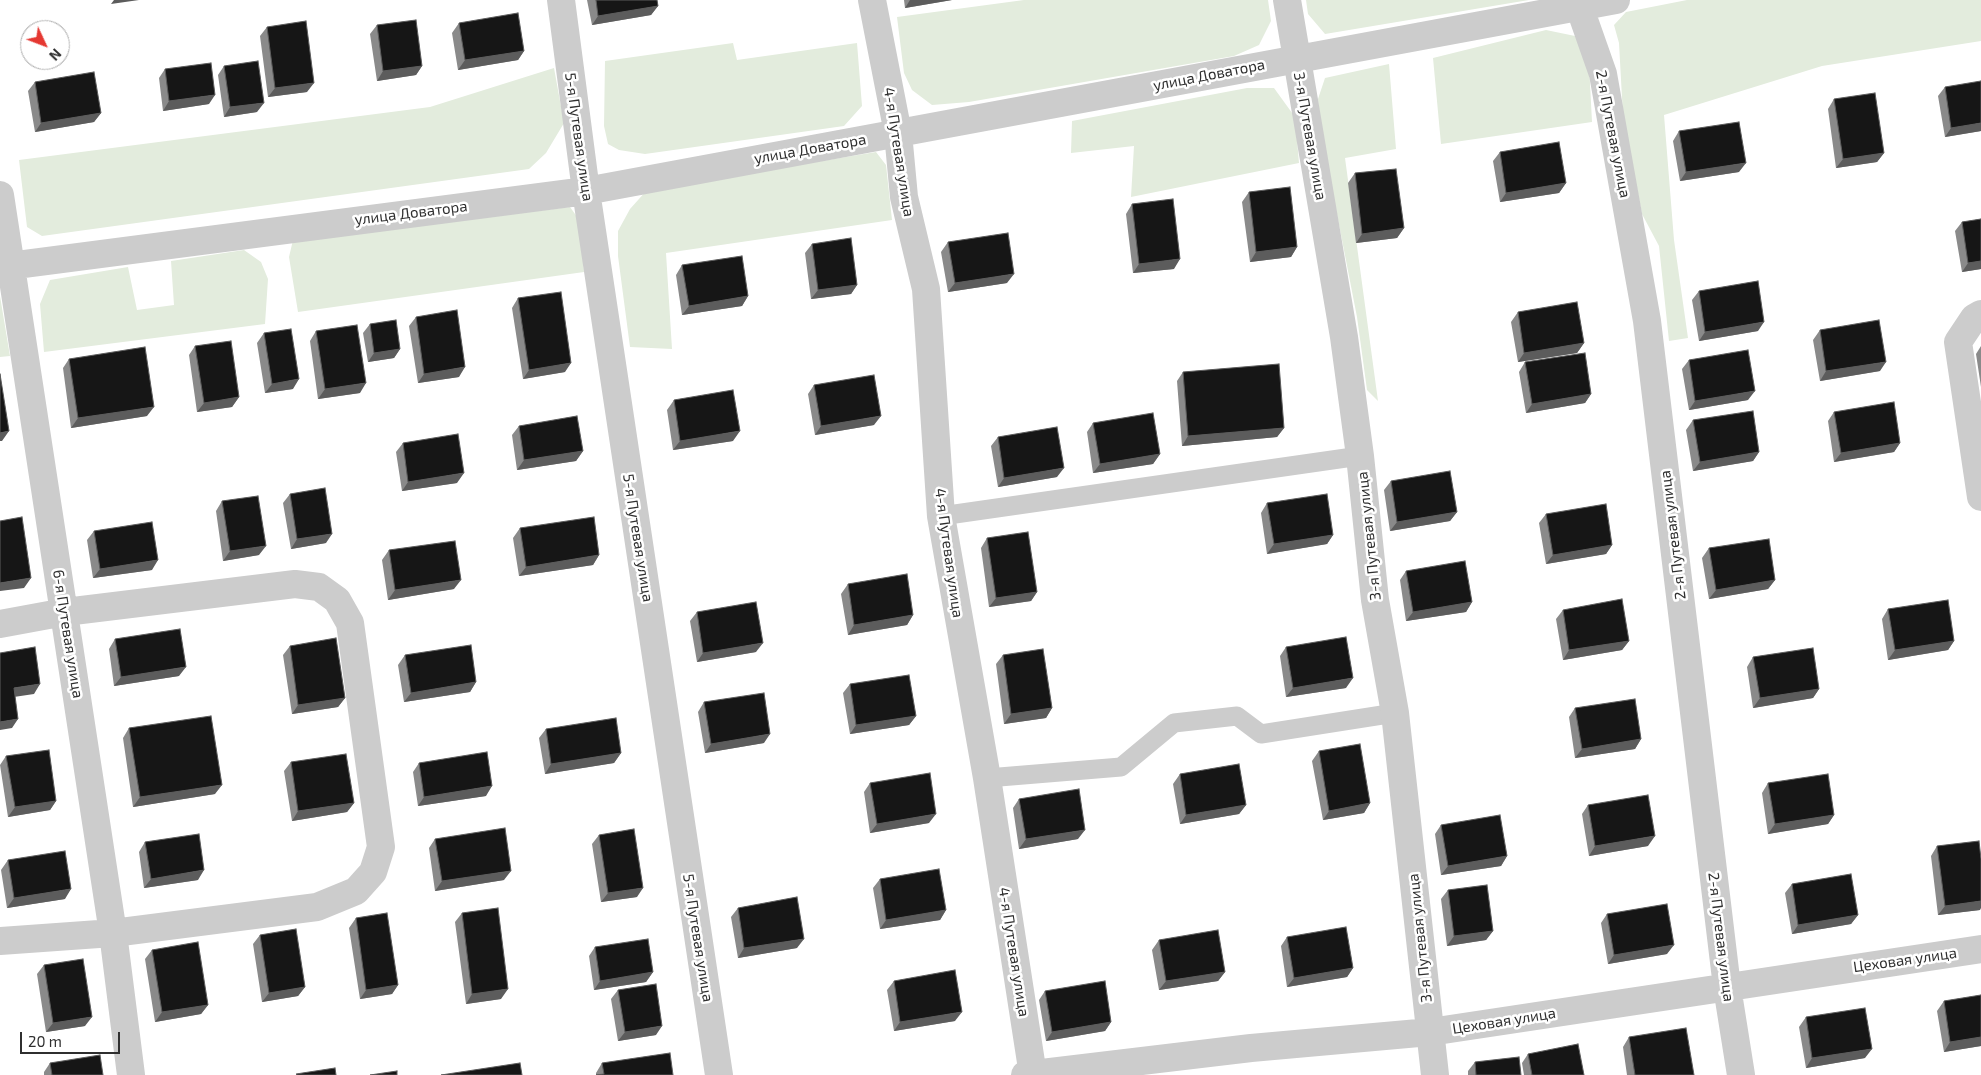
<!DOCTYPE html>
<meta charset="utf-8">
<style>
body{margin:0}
#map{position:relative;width:1981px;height:1075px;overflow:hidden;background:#fff;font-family:"Exo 2",sans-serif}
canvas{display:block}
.north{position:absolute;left:20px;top:20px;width:50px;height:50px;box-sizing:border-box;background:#fff;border:1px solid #acacac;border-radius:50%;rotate:133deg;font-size:14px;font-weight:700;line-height:20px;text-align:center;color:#2f2f2f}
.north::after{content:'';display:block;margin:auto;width:18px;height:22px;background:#e53832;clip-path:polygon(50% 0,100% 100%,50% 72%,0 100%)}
.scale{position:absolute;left:20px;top:1032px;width:100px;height:22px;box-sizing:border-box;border:2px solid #2f2f2f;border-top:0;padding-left:6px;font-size:15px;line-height:18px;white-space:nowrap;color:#2f2f2f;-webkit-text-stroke:4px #fff;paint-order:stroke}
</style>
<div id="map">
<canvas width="1981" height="1075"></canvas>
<div class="north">N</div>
<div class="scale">20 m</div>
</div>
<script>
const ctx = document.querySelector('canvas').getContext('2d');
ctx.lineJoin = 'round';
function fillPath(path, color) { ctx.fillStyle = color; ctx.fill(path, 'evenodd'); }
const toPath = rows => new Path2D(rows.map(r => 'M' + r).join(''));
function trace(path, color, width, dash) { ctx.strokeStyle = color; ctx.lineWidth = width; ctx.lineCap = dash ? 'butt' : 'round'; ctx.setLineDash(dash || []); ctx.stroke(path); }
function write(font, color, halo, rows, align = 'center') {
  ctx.font = font + ' "Exo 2",sans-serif'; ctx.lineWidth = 5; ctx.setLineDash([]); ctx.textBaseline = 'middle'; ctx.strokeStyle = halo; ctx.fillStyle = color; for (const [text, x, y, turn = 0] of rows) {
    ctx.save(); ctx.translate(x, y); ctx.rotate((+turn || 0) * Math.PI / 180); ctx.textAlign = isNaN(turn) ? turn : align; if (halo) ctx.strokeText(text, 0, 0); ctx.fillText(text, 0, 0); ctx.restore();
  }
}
fillPath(toPath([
 [1024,0,1268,0,1271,21,1259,45,1234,56,969,102,932,105,912,90,904,73,897,17],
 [1306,0,1529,0,1325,34,1308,14],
 [1687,0,1981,0,1981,41,1822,66,1664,115,1674,240,1688,338,1669,341,1659,246,1642,214,1623,116,1619,43,1614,25,1626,12],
 [1546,30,1575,36,1589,64,1592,122,1441,144,1433,58],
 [733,43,737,60,857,43,862,106,844,126,645,154,619,150,608,144,604,126,605,61],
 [1389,64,1396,149,1345,158,1378,401,1367,390,1357,317,1320,127,1318,99,1325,78],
 [554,68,564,123,546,153,529,169,42,236,27,227,19,160,430,107],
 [1247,88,1274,88,1295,117,1299,163,1131,197,1134,146,1071,153,1072,121],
 [876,152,886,165,892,220,666,253,672,349,630,347,618,256,618,231,630,209,647,190],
 [570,207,580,221,584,272,298,312,289,257,293,240],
 [244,250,261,262,268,279,265,324,44,352,40,304,50,280,128,267,137,310,174,305,171,261],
 [0,296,10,356,0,357]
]), '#e3ecdd');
trace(toPath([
 [941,516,1360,456],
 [987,778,1121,767,1174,723,1237,716,1261,734,1395,713]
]), '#ccc', 19);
trace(toPath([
 [561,0,586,191,719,1075],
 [872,0,898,133,904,197,926,289,941,516,987,778,1033,1075],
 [1287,0,1344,337,1360,456,1375,600,1395,713,1435,1075],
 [1577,0,1603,74,1647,321,1727,987,1741,1075],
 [0,195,113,933,131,1075],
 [0,267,586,191,1616,0],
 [1981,314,1974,318,1958,342,1981,497],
 [0,624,65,612,295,584,319,587,337,600,350,623,381,847,373,872,356,891,317,907,113,933,0,941],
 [1025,1075,1251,1048,1430,1032,1981,949]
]), '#ccc', 28);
fillPath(toPath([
 [587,0,657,0,658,6,651,15,592,25],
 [904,0,952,0,905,8],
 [459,23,524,51,518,60,458,70,452,33],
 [377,25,422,66,416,75,377,81,370,34],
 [267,27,307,92,268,97,260,36],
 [224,66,257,112,224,117,218,75],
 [165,69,209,104,163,111,159,78],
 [35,82,101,113,94,122,35,132,28,91],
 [1945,87,1981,131,1945,137,1938,96],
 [1834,99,1884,153,1877,162,1836,168,1828,109],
 [1679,131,1739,172,1680,181,1673,141],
 [1500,152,1566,183,1559,193,1500,202,1493,161],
 [1355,173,1404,228,1397,238,1356,243,1348,183],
 [1249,192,1297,247,1291,257,1250,262,1242,202],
 [1132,204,1174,269,1133,273,1126,214],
 [1981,219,1981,269,1962,272,1955,231,1962,222],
 [948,242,1007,283,948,292,941,252],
 [812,244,857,285,851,294,811,299,805,253],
 [682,265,748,296,742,306,682,315,676,275],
 [1699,291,1758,331,1699,341,1692,300],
 [518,298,565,372,523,379,512,308],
 [1518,312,1584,343,1577,353,1518,362,1511,322],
 [416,317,459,377,418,383,409,326],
 [370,324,400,349,394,358,368,362,363,333],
 [1820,330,1880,371,1820,381,1813,340],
 [316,331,360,393,318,399,310,341],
 [264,333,293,389,265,393,257,343],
 [195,346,239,397,232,407,197,412,189,355],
 [1981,346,1981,387,1976,354],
 [69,359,147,416,71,428,63,368],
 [1689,360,1748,400,1689,410,1682,369],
 [1525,362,1591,394,1585,403,1526,413,1519,372],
 [1183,372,1284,428,1277,437,1182,446,1177,381],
 [814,385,874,425,815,435,808,394],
 [674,400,733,441,673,450,667,410],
 [1834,412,1900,443,1894,452,1834,462,1828,421],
 [1693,420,1759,452,1753,461,1693,471,1686,430],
 [1093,423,1160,454,1153,464,1093,473,1087,432],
 [519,426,583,451,576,461,517,470,512,435],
 [998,437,1057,477,998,487,991,446],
 [403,443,457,483,402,491,396,452],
 [1391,481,1457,512,1450,521,1390,531,1384,490],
 [290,494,326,543,291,549,283,503],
 [222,501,259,555,223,561,216,511],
 [1267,503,1333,535,1327,544,1267,554,1261,513],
 [1546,514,1612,545,1606,554,1546,564,1539,523],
 [520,528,599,555,593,565,519,576,513,538],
 [94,531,152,570,93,578,87,540],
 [987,538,1037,592,1031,601,989,607,981,548],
 [1709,548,1775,580,1768,589,1709,599,1702,558],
 [389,550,454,589,388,600,382,560],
 [1406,571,1472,602,1466,612,1406,621,1400,580],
 [848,584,913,615,907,625,848,635,841,594],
 [1888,609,1954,641,1948,650,1888,660,1882,619],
 [1563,610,1629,641,1622,650,1563,660,1556,619],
 [697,612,756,652,697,662,690,621],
 [115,639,179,676,114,686,109,649],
 [290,646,345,698,338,707,292,714,283,655],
 [1286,647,1346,688,1286,697,1280,656],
 [405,655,476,682,470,692,404,702,398,665],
 [1003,655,1052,708,1046,718,1004,724,996,664],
 [1753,657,1819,689,1813,698,1753,708,1747,667],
 [850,684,916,716,909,725,850,734,843,693],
 [704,702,764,743,705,753,698,712],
 [1575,708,1641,739,1635,749,1575,758,1569,717],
 [129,728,215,794,133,807,123,738],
 [546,729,621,753,614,763,545,774,539,738],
 [1319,751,1370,803,1364,813,1323,820,1312,761],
 [6,756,56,801,50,810,8,817,0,765],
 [291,762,354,803,347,812,292,821,284,771],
 [419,763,486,796,418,806,413,772],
 [1180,774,1246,805,1239,814,1180,824,1173,784],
 [870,783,929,823,870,833,864,792],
 [1768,783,1834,815,1828,824,1768,834,1762,793],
 [1019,799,1078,839,1019,849,1013,808],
 [1588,805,1648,846,1589,856,1582,814],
 [1441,825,1507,856,1501,866,1441,875,1435,834],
 [599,835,637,897,601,902,592,844],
 [435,839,504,880,435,891,429,848],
 [145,842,198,880,144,888,139,852],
 [1937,846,1980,910,1938,915,1931,856],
 [8,860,65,899,7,908,1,870],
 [880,879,946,910,940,920,880,929,873,888],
 [1792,884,1858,915,1851,924,1792,934,1785,893],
 [1448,890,1493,931,1486,940,1447,946,1441,899],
 [738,908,797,948,738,958,731,917],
 [462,913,501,999,466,1004,455,922],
 [1607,914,1667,954,1608,964,1601,923],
 [356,918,398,985,392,994,360,999,349,928],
 [260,935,305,987,298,996,262,1002,253,944],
 [1287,937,1353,968,1347,977,1287,987,1281,946],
 [1159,940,1225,972,1218,981,1159,990,1152,950],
 [595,947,653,972,646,982,594,990,589,956],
 [152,950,208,1005,201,1014,155,1022,145,959],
 [44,965,85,1026,46,1032,37,974],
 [894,981,955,1021,894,1031,887,990],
 [618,990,656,1035,618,1041,611,999],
 [1045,991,1111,1022,1105,1031,1046,1041,1039,1000],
 [1981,995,1981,1046,1944,1052,1937,1011,1944,1001],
 [1806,1017,1865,1058,1806,1068,1799,1027],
 [1629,1037,1694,1075,1627,1075,1623,1047],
 [1528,1054,1584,1075,1524,1075,1522,1063],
 [1475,1062,1521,1075,1468,1075,1468,1071],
 [50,1063,103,1075,44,1075,44,1072],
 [602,1063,673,1075,596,1075,596,1073]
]), '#8a8a8a');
fillPath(toPath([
 [114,0,139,0,111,4],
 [910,0,952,0,905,8],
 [658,6,651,15,592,25,598,16],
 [524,51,518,60,458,70,465,60],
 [422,66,416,75,377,81,383,71],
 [314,83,307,92,268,97,275,88],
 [215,95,209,104,163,111,169,101],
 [264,103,257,112,224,117,230,107],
 [101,113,94,122,35,132,41,123],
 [1981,123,1981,131,1945,137,1951,128],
 [1884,153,1877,162,1836,168,1843,159],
 [1746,163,1739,172,1680,181,1686,172],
 [1566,183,1559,193,1500,202,1506,193],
 [1404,228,1397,238,1356,243,1362,234],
 [1297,247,1291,257,1250,262,1256,252],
 [1180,259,1174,269,1133,273,1139,264],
 [1981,261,1981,269,1962,272,1968,263],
 [1014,274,1007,283,948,292,955,283],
 [857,285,851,294,811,299,818,290],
 [748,296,742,306,682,315,689,306],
 [1764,322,1758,331,1699,341,1705,332],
 [1584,343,1577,353,1518,362,1524,353],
 [400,349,394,358,368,362,374,353],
 [1886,362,1880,371,1820,381,1826,371],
 [571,363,565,372,523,379,529,370],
 [465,367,459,377,418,383,424,374],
 [299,379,293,389,265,393,272,384],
 [366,383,360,393,318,399,325,389],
 [1755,391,1748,400,1689,410,1695,401],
 [1591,394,1585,403,1526,413,1532,404],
 [239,397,232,407,197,412,204,403],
 [154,407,147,416,71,428,78,418],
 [881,416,874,425,815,435,821,426],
 [1284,428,1277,437,1182,446,1188,436],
 [9,431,2,441,0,441,0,433],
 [740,431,733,441,673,450,680,441],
 [1900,443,1894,452,1834,462,1841,453],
 [583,451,576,461,517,470,524,460],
 [1759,452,1753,461,1693,471,1700,462],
 [1160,454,1153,464,1093,473,1100,464],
 [1064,468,1057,477,998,487,1004,478],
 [464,473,457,483,402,491,408,482],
 [1457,512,1450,521,1390,531,1397,522],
 [332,534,326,543,291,549,297,539],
 [1333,535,1327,544,1267,554,1274,544],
 [1612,545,1606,554,1546,564,1553,555],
 [266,546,259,555,223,561,230,551],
 [599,555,593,565,519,576,526,567],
 [158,560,152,570,93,578,100,569],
 [31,578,24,588,0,591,0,583],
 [461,580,454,589,388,600,395,590],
 [1775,580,1768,589,1709,599,1716,590],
 [1037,592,1031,601,989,607,996,598],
 [1472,602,1466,612,1406,621,1413,612],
 [913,615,907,625,848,635,854,625],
 [1629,641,1622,650,1563,660,1569,650],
 [1954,641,1948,650,1888,660,1895,650],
 [763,643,756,652,697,662,703,653],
 [186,667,179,676,114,686,121,677],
 [1353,678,1346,688,1286,697,1293,688],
 [476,682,470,692,404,702,411,693],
 [40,684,34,694,7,698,14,688],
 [1819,689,1813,698,1753,708,1760,698],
 [345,698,338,707,292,714,298,705],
 [1052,708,1046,718,1004,724,1011,714],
 [916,716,909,725,850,734,856,725],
 [18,719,12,728,0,730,0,722],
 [770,734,764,743,705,753,711,744],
 [1641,739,1635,749,1575,758,1582,749],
 [621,753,614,763,545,774,551,764],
 [222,785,215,794,133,807,140,797],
 [492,786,486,796,418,806,424,797],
 [56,801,50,810,8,817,15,807],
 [354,803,347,812,292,821,298,811],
 [1370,803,1364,813,1323,820,1329,811],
 [1246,805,1239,814,1180,824,1186,815],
 [936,814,929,823,870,833,877,824],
 [1834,815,1828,824,1768,834,1775,824],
 [1085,830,1078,839,1019,849,1026,839],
 [1655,836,1648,846,1589,856,1595,846],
 [1507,856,1501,866,1441,875,1448,866],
 [204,870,198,880,144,888,151,879],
 [511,871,504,880,435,891,442,881],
 [643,888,637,897,601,902,608,893],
 [71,889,65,899,7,908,14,898],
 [1981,901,1981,908,1980,910,1938,915,1945,906],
 [946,910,940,920,880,929,886,920],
 [1858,915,1851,924,1792,934,1798,925],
 [1493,931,1486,940,1447,946,1454,936],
 [804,939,797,948,738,958,744,948],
 [1674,945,1667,954,1608,964,1614,955],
 [1353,968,1347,977,1287,987,1294,978],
 [653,972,646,982,594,990,600,981],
 [1225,972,1218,981,1159,990,1166,981],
 [398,985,392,994,360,999,366,990],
 [305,987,298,996,262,1002,269,993],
 [508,989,501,999,466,1004,472,994],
 [208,1005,201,1014,155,1022,162,1012],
 [962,1012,955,1021,894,1031,900,1022],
 [92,1017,85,1026,46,1032,53,1023],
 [1111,1022,1105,1031,1046,1041,1052,1032],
 [662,1026,656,1035,618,1041,625,1032],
 [1981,1037,1981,1046,1944,1052,1950,1042],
 [1872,1049,1865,1058,1806,1068,1812,1058]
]), '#5c5c5c');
const building = toPath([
 [596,0,657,0,658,6,598,16,596,0],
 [518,13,524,51,465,60,459,23,518,13],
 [416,20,422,66,383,71,377,25,416,20],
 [306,21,314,83,275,88,267,27,306,21],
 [258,61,264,103,230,107,224,66,258,61],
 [211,63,215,95,169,101,165,69,211,63],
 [94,72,101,113,41,123,35,82,94,72],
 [1981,81,1981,123,1951,128,1945,87,1981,81],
 [1875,93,1884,153,1843,159,1834,99,1875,93],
 [1739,122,1746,163,1686,172,1679,131,1739,122],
 [1559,142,1566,183,1506,193,1500,152,1559,142],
 [1396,169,1404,228,1362,234,1355,173,1396,169],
 [1290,187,1297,247,1256,252,1249,192,1290,187],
 [1173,199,1180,259,1139,264,1132,204,1173,199],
 [1981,219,1981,261,1968,263,1962,222,1981,219],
 [1008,233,1014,274,955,283,948,242,1008,233],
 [851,238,857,285,818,290,812,244,851,238],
 [742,256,748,296,689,306,682,265,742,256],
 [1758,281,1764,322,1705,332,1699,291,1758,281],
 [561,292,571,363,529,370,518,298,561,292],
 [1577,302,1584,343,1524,353,1518,312,1577,302],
 [457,310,465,367,424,374,416,317,457,310],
 [396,320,400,349,374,353,370,324,396,320],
 [1879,320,1886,362,1826,371,1820,330,1879,320],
 [357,325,366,383,325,389,316,331,357,325],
 [291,329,299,379,272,384,264,333,291,329],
 [231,341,239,397,204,403,195,346,231,341],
 [145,347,154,407,78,418,69,359,145,347],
 [1748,350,1755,391,1695,401,1689,360,1748,350],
 [1585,353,1591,394,1532,404,1525,362,1585,353],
 [1279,364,1284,428,1188,436,1183,372,1279,364],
 [0,374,9,431,0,433,0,374],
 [874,375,881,416,821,426,814,385,874,375],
 [733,390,740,431,680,441,674,400,733,390],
 [1894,402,1900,443,1841,453,1834,412,1894,402],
 [1753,411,1759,452,1700,462,1693,420,1753,411],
 [1153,413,1160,454,1100,464,1093,423,1153,413],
 [577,416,583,451,524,460,519,426,577,416],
 [1057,427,1064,468,1004,478,998,437,1057,427],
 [458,434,464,473,408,482,403,443,458,434],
 [1450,471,1457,512,1397,522,1391,481,1450,471],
 [325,488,332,534,297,539,290,494,325,488],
 [1327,494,1333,535,1274,544,1267,503,1327,494],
 [258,496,266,546,230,551,222,501,258,496],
 [1606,504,1612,545,1553,555,1546,514,1606,504],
 [22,517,31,578,0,583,0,521,22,517],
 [594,517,599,555,526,567,520,528,594,517],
 [152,522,158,560,100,569,94,531,152,522],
 [1028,532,1037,592,996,598,987,538,1028,532],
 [1769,539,1775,580,1716,590,1709,548,1769,539],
 [455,541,461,580,395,590,389,550,455,541],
 [1465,561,1472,602,1413,612,1406,571,1465,561],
 [907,574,913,615,854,625,848,584,907,574],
 [1622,599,1629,641,1569,650,1563,610,1622,599],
 [1948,600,1954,641,1895,650,1888,609,1948,600],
 [756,602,763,643,703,653,697,612,756,602],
 [180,629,186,667,121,677,115,639,180,629],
 [1346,637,1353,678,1293,688,1286,647,1346,637],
 [336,638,345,698,298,705,290,646,336,638],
 [471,645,476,682,411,693,405,655,471,645],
 [35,647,40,684,14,688,18,719,0,722,0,653,35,647],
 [1813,648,1819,689,1760,698,1753,657,1813,648],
 [1043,649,1052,708,1011,714,1003,655,1043,649],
 [909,675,916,716,856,725,850,684,909,675],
 [764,693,770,734,711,744,704,702,764,693],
 [1635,699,1641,739,1582,749,1575,708,1635,699],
 [211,716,222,785,140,797,129,728,211,716],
 [616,718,621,753,551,764,546,729,616,718],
 [1360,744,1370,803,1329,811,1319,751,1360,744],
 [49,750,56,801,15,807,6,756,49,750],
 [487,752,492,786,424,797,419,763,487,752],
 [346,754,354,803,298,811,291,762,346,754],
 [1239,764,1246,805,1186,815,1180,774,1239,764],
 [930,773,936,814,877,824,870,783,930,773],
 [1828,774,1834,815,1775,824,1768,783,1828,774],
 [1079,789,1085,830,1026,839,1019,799,1079,789],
 [1648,795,1655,836,1595,846,1588,805,1648,795],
 [1500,815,1507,856,1448,866,1441,825,1500,815],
 [505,828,511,871,442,881,435,839,505,828],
 [634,829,643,888,608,893,599,835,634,829],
 [199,834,204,870,151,879,145,842,199,834],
 [1979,841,1981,859,1981,901,1945,906,1937,846,1979,841],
 [65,851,71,889,14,898,8,860,65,851],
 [939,869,946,910,886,920,880,879,939,869],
 [1851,874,1858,915,1798,925,1792,884,1851,874],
 [1487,885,1493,931,1454,936,1448,890,1487,885],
 [797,897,804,939,744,948,738,908,797,897],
 [1667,904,1674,945,1614,955,1607,914,1667,904],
 [498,908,508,989,472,994,462,913,498,908],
 [387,913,398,985,366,990,356,918,387,913],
 [1346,927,1353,968,1294,978,1287,937,1346,927],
 [296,929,305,987,269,993,260,935,296,929],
 [1218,930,1225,972,1166,981,1159,940,1218,930],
 [648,939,653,972,600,981,595,947,648,939],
 [198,942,208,1005,162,1012,152,950,198,942],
 [83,959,92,1017,53,1023,44,965,83,959],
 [955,970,962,1012,900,1022,894,981,955,970],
 [1105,981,1111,1022,1052,1032,1045,991,1105,981],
 [656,984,662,1026,625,1032,618,990,656,984],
 [1981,995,1981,1037,1950,1042,1944,1001,1981,995],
 [1865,1008,1872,1049,1812,1058,1806,1017,1865,1008],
 [1686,1028,1694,1075,1635,1075,1629,1037,1686,1028],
 [1578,1044,1584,1075,1532,1075,1528,1054,1578,1044],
 [670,1053,673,1075,596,1075,604,1074,602,1063,670,1053],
 [100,1055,103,1075,52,1075,50,1063,100,1055],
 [1519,1057,1521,1075,1476,1075,1475,1062,1519,1057],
 [520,1063,522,1075,441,1075,520,1063],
 [335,1068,336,1075,297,1075,296,1074,335,1068],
 [397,1071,397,1075,370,1075,397,1071]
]);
fillPath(building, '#161616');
trace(building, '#5c5c5c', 1);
write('15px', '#2f2f2f', '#fff', [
 ["улица Доватора",1209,75,-11],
 ["2-я Путевая улица",1613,134,79],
 ["3-я Путевая улица",1310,136,80],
 ["5-я Путевая улица",579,137,82],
 ["улица Доватора",810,149,-10],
 ["4-я Путевая улица",899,152,81],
 ["улица Доватора",411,213,-7],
 ["2-я Путевая улица",1673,535,-97],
 ["3-я Путевая улица",1369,536,-96],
 ["5-я Путевая улица",638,538,81],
 ["4-я Путевая улица",949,553,82],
 ["6-я Путевая улица",68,634,81],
 ["2-я Путевая улица",1721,937,83],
 ["5-я Путевая улица",698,938,81],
 ["3-я Путевая улица",1420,938,-96],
 ["4-я Путевая улица",1014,952,81],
 ["Цеховая улица",1905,960,-8],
 ["Цеховая улица",1504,1021,-9]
]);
</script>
